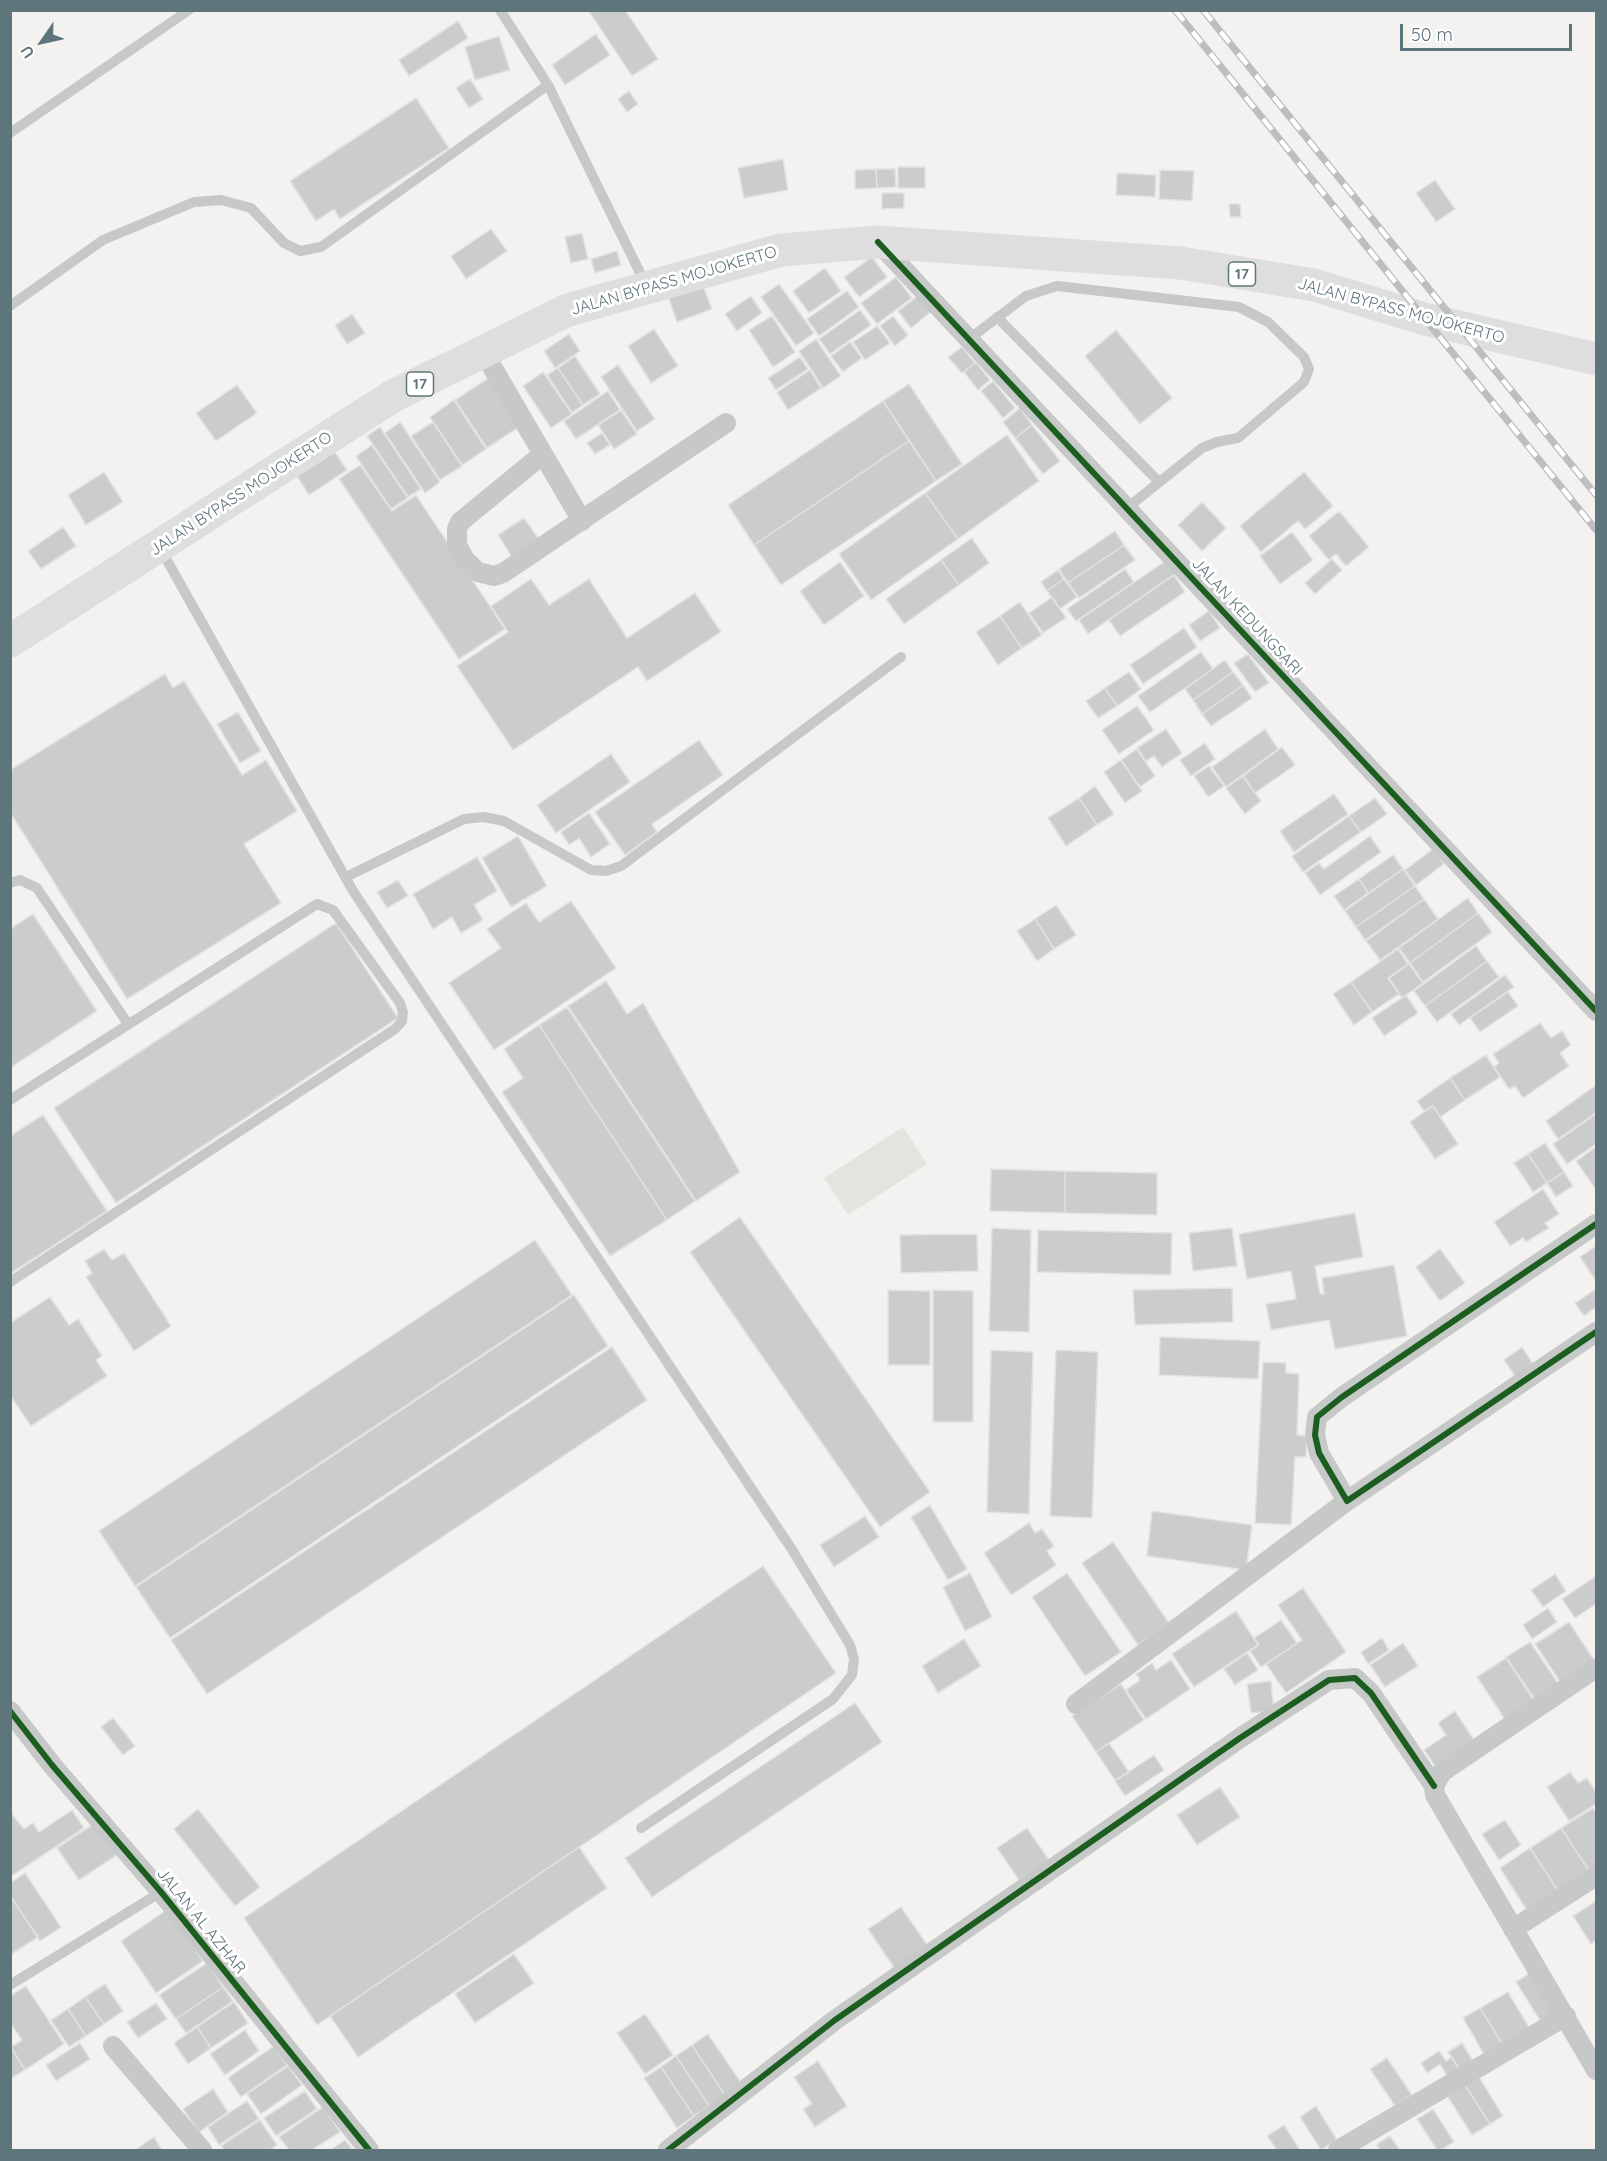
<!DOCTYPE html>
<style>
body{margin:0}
#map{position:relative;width:1607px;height:2161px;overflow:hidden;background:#f3f2f0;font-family:Quicksand,sans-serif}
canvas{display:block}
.frame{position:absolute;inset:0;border:12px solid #5e767b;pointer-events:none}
.north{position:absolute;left:12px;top:12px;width:60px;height:60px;-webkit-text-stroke:4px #fff;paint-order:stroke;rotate:236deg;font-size:16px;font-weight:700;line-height:24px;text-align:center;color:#5e767b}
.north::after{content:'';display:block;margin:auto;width:21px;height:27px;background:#5e767b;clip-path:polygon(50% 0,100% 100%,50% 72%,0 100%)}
.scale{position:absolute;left:1400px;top:24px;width:172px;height:27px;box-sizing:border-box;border:3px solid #5e767b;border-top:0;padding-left:8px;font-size:18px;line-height:21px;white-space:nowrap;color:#5e767b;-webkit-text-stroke:4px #fff;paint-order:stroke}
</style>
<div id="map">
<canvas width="1607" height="2161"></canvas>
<div class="frame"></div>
<div class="north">U</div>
<div class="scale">50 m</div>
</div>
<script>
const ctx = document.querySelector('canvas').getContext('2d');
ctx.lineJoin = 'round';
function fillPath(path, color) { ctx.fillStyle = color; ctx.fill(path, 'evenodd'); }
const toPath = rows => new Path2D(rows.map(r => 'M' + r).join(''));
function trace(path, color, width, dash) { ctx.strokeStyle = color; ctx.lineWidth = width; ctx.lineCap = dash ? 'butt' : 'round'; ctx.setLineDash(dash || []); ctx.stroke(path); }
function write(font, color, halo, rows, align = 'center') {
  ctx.font = font + ' Quicksand,sans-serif'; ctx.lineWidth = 6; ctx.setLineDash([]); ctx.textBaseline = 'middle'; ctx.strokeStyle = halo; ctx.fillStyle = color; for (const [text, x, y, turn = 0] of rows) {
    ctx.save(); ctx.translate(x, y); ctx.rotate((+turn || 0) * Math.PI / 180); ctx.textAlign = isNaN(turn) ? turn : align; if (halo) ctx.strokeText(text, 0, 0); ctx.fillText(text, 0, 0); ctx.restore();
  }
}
fillPath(toPath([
 [903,1127,927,1164,848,1215,824,1178]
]), '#e2e4dd');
const building = toPath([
 [588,10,625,10,658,59,632,76,588,10],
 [458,21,468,38,409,76,399,60,458,21],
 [596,34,610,55,565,85,552,65,596,34],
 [499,36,510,70,475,80,465,47,499,36],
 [470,79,483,99,469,108,456,88,470,79],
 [629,91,638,104,627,112,618,99,629,91],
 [416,98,449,148,340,219,334,209,316,221,290,181,416,98],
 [783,159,788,190,744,198,738,168,783,159],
 [898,167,925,167,925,188,898,188,898,167],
 [876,169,895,169,896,187,877,188,876,169],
 [876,169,877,188,855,189,855,170,876,169],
 [1160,170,1194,171,1192,201,1159,199,1160,170],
 [1117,173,1156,175,1155,197,1116,195,1117,173],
 [1435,180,1455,209,1436,222,1416,193,1435,180],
 [882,193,904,193,904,208,882,209,882,193],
 [1229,204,1240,204,1241,217,1230,217,1229,204],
 [491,229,507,251,466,279,451,256,491,229],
 [582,233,588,259,571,263,565,237,582,233],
 [617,251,621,265,595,273,591,259,617,251],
 [872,257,887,277,859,297,844,277,872,257],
 [825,268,841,291,809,313,793,291,825,268],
 [896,277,912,298,877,324,861,303,896,277],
 [702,283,712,309,677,322,668,296,702,283],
 [779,284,814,333,796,346,761,297,779,284],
 [847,291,859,307,819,336,807,319,847,291],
 [919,295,932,311,911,328,898,311,919,295],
 [751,296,762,313,737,331,725,314,751,296],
 [860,310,871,325,830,354,819,339,860,310],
 [352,314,365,333,347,344,335,325,352,314],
 [772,316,795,352,773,367,749,330,772,316],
 [893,316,908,335,895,346,880,326,893,316],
 [877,326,890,343,865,360,853,342,877,326],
 [654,329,678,366,651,383,628,346,654,329],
 [1116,330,1172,398,1140,424,1085,356,1116,330],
 [569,334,580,351,555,368,544,351,569,334],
 [816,339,841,376,823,388,799,351,816,339],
 [850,342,862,358,843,372,831,356,850,342],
 [962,347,975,363,962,373,948,357,962,347],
 [575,356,600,394,583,405,558,368,575,356],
 [800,357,808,369,776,390,768,378,800,357],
 [976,362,990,380,978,390,964,372,976,362],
 [618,365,655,419,637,431,601,377,618,365],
 [558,368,583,405,572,413,547,375,558,368],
 [810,370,821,388,788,410,777,392,810,370],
 [543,372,572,414,551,428,523,386,543,372],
 [490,377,522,425,487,448,455,400,490,377],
 [993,381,1015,408,1003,418,981,391,993,381],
 [909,384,962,464,936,481,883,401,909,384],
 [237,385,257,413,216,441,196,413,237,385],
 [608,391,620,410,576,439,564,421,608,391],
 [454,400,486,449,462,465,430,417,454,400],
 [883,401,909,441,754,545,728,505,883,401],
 [1020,408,1032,425,1015,438,1003,422,1020,408],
 [621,410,637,434,614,449,598,425,621,410],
 [400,422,440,482,425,493,385,433,400,422],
 [433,422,462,466,440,480,411,436,433,422],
 [1032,425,1060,461,1043,474,1015,438,1032,425],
 [380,427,421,489,408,497,367,436,380,427],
 [602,433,610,445,595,454,587,443,602,433],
 [1007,435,1039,481,958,539,925,493,1007,435],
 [909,441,936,481,781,585,754,545,909,441],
 [372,445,408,498,391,509,356,456,372,445],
 [334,451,347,470,309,495,297,476,334,451],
 [360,465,392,511,416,495,505,629,459,659,339,479,360,465],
 [104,472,123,502,86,525,68,495,104,472],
 [1304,472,1333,506,1305,529,1298,521,1261,552,1240,526,1304,472],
 [925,493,958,539,871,600,839,554,925,493],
 [1202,502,1226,528,1202,551,1178,525,1202,502],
 [1339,511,1369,547,1346,566,1336,554,1329,560,1309,536,1339,511],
 [524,518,540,541,513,559,498,535,524,518],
 [63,527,76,546,41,569,28,551,63,527],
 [1115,531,1124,545,1068,583,1059,569,1115,531],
 [1292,532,1313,560,1280,584,1260,556,1292,532],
 [972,538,989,563,959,585,941,560,972,538],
 [1124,545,1135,560,1079,598,1068,583,1124,545],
 [1332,559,1342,570,1315,594,1305,583,1332,559],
 [941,560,959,585,904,624,886,599,941,560],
 [1167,560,1176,573,1088,634,1079,620,1167,560],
 [840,562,864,596,824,625,800,591,840,562],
 [1125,569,1134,582,1076,621,1067,609,1125,569],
 [1058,570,1064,579,1047,591,1041,582,1058,570],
 [1174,575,1185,592,1120,636,1109,620,1174,575],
 [531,579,549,605,589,579,627,638,695,593,721,632,647,681,638,667,513,750,457,666,508,632,491,606,531,579],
 [1064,579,1077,597,1060,609,1047,591,1064,579],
 [1052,597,1066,618,1043,633,1029,613,1052,597],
 [1020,602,1042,635,1022,648,1000,616,1020,602],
 [1209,611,1220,628,1200,641,1189,625,1209,611],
 [1000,616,1022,648,998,665,976,632,1000,616],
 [1184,628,1197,647,1143,684,1130,665,1184,628],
 [1201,652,1213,669,1150,712,1138,696,1201,652],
 [1248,654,1269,683,1255,692,1234,663,1248,654],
 [1225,660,1233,672,1193,700,1185,689,1225,660],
 [1129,672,1141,689,1117,706,1105,688,1129,672],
 [1233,672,1243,685,1202,714,1193,700,1233,672],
 [165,674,173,688,184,681,242,775,266,760,297,811,244,844,281,903,127,999,10,812,10,770,165,674],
 [1243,685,1252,698,1211,726,1202,714,1243,685],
 [1105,688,1117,706,1098,718,1086,701,1105,688],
 [1137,706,1154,730,1119,754,1102,730,1137,706],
 [238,712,261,751,240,763,217,724,238,712],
 [1166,729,1182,753,1162,767,1154,756,1146,761,1137,748,1166,729],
 [1265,729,1278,749,1226,787,1212,767,1265,729],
 [699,740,723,775,652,824,657,832,625,855,595,812,699,740],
 [1205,743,1215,759,1191,776,1180,760,1205,743],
 [1282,747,1295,765,1255,793,1243,776,1282,747],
 [1137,749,1155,776,1140,787,1121,760,1137,749],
 [611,754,630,782,556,833,537,805,611,754],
 [1121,760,1142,791,1125,803,1104,772,1121,760],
 [1209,766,1224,786,1208,797,1194,776,1209,766],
 [1243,776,1261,801,1245,814,1226,788,1243,776],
 [1095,786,1114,814,1097,825,1079,798,1095,786],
 [1334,794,1348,814,1294,852,1280,831,1334,794],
 [1079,798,1097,825,1066,846,1048,818,1079,798],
 [1375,798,1387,814,1361,832,1349,816,1375,798],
 [589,813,610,844,591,857,579,838,569,845,561,832,589,813],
 [1349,816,1361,832,1303,872,1292,856,1349,816],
 [518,836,547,886,511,907,482,858,518,836],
 [1370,836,1381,852,1320,895,1305,873,1319,863,1324,869,1370,836],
 [1433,849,1444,864,1416,885,1405,870,1433,849],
 [1393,855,1403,869,1368,893,1359,879,1393,855],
 [477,857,497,891,474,905,483,920,461,933,452,917,433,929,413,894,477,857],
 [1403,869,1415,886,1356,927,1345,911,1403,869],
 [1359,879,1368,893,1344,910,1334,896,1359,879],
 [398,880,408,896,387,908,377,892,398,880],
 [1415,886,1424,899,1365,940,1356,927,1415,886],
 [1468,898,1478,913,1410,963,1399,948,1468,898],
 [1424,899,1438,919,1380,960,1366,941,1424,899],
 [571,901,616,968,494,1050,449,983,501,948,487,929,526,903,539,922,571,901],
 [1056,905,1076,935,1054,949,1035,919,1056,905],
 [1478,913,1492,932,1423,982,1410,963,1478,913],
 [33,914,97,1011,10,1068,10,929,33,914],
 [1035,919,1054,949,1037,961,1017,931,1035,919],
 [336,923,398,1018,116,1203,54,1108,336,923],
 [1476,946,1487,961,1425,1006,1414,991,1476,946],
 [1398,949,1408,964,1388,978,1399,994,1372,1012,1351,982,1398,949],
 [1487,961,1499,977,1437,1022,1425,1006,1487,961],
 [1409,964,1423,983,1402,998,1389,978,1409,964],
 [1505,975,1514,987,1459,1025,1451,1014,1505,975],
 [606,981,627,1014,643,1003,740,1172,696,1201,568,1006,606,981],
 [1351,982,1372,1012,1354,1025,1333,994,1351,982],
 [1508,992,1518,1006,1480,1032,1470,1018,1508,992],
 [1406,995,1418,1013,1384,1036,1372,1018,1406,995],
 [567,1007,695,1201,667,1220,539,1025,567,1007],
 [1540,1023,1551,1038,1562,1031,1571,1045,1560,1053,1569,1066,1523,1098,1515,1086,1509,1089,1494,1067,1499,1063,1493,1054,1540,1023],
 [539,1025,667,1220,610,1256,502,1092,523,1078,504,1049,539,1025],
 [1486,1055,1500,1077,1465,1100,1450,1078,1486,1055],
 [1450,1078,1465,1100,1440,1117,1433,1106,1424,1111,1417,1101,1450,1078],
 [1596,1085,1596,1113,1558,1139,1546,1121,1596,1085],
 [1433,1106,1458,1144,1435,1159,1410,1122,1433,1106],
 [1596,1114,1596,1144,1567,1164,1553,1144,1596,1114],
 [43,1115,107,1211,10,1274,10,1136,43,1115],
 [1545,1143,1564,1172,1547,1183,1528,1154,1545,1143],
 [1596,1147,1596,1190,1576,1161,1596,1147],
 [1528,1154,1547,1183,1533,1192,1514,1163,1528,1154],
 [991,1169,1065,1171,1065,1213,990,1211,991,1169],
 [1065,1171,1157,1173,1157,1215,1065,1213,1065,1171],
 [1564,1172,1573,1186,1556,1197,1547,1183,1564,1172],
 [1543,1189,1559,1214,1545,1223,1549,1228,1526,1242,1523,1238,1510,1246,1494,1222,1543,1189],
 [1355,1213,1363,1257,1315,1266,1320,1294,1324,1294,1322,1278,1394,1265,1407,1336,1335,1349,1329,1320,1271,1330,1266,1304,1296,1299,1291,1271,1247,1279,1239,1234,1355,1213],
 [740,1217,930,1492,880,1527,690,1252,740,1217],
 [992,1228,1031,1230,1029,1332,989,1331,992,1228],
 [1232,1228,1237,1266,1193,1271,1189,1233,1232,1228],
 [1038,1230,1172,1233,1171,1275,1037,1272,1038,1230],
 [977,1234,978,1271,901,1273,900,1235,977,1234],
 [535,1240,572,1295,135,1586,99,1531,535,1240],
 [1596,1246,1596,1281,1580,1257,1596,1246],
 [104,1249,112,1260,124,1253,171,1326,134,1351,86,1277,92,1273,85,1261,104,1249],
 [1440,1249,1465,1283,1440,1301,1416,1267,1440,1249],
 [1232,1288,1233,1322,1135,1325,1133,1290,1232,1288],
 [1596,1289,1596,1307,1584,1316,1575,1303,1596,1289],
 [888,1290,930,1291,930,1365,888,1365,888,1290],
 [933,1290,973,1291,973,1422,933,1422,933,1290],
 [574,1295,608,1346,170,1638,136,1587,574,1295],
 [50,1297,69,1325,78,1319,102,1356,96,1360,107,1376,31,1426,10,1395,10,1323,50,1297],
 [1160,1337,1260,1341,1258,1379,1159,1375,1160,1337],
 [612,1347,647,1400,207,1694,171,1640,612,1347],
 [1522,1347,1535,1367,1517,1379,1504,1360,1522,1347],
 [991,1350,1033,1352,1029,1514,987,1512,991,1350],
 [1056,1350,1098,1352,1092,1518,1050,1516,1056,1350],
 [1263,1362,1286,1363,1286,1373,1299,1374,1297,1435,1307,1436,1306,1457,1295,1457,1291,1525,1255,1523,1263,1362],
 [930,1505,967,1569,948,1580,911,1517,930,1505],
 [1152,1511,1252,1525,1246,1570,1147,1556,1152,1511],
 [865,1516,879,1537,834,1567,820,1545,865,1516],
 [1029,1523,1035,1533,1042,1529,1054,1546,1047,1551,1056,1565,1011,1595,984,1553,1029,1523],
 [1113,1542,1169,1623,1138,1645,1082,1563,1113,1542],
 [763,1566,836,1673,317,2025,244,1918,763,1566],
 [970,1573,992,1617,965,1631,943,1587,970,1573],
 [1067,1573,1121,1652,1085,1676,1032,1597,1067,1573],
 [1555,1574,1566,1591,1543,1607,1531,1590,1555,1574],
 [1596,1576,1596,1604,1575,1618,1562,1599,1596,1576],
 [1303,1588,1346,1652,1286,1693,1266,1664,1302,1640,1278,1605,1303,1588],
 [1548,1608,1557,1622,1532,1639,1523,1625,1548,1608],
 [1236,1611,1258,1645,1194,1687,1172,1654,1236,1611],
 [1281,1620,1297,1643,1261,1667,1250,1651,1259,1645,1254,1638,1281,1620],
 [1569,1622,1596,1663,1563,1686,1535,1644,1569,1622],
 [1382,1638,1389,1650,1368,1664,1361,1652,1382,1638],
 [964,1639,981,1666,938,1693,922,1666,964,1639],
 [1530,1642,1562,1689,1538,1704,1506,1657,1530,1642],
 [1403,1643,1418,1666,1385,1687,1370,1665,1403,1643],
 [1247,1653,1258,1670,1235,1685,1224,1669,1247,1653],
 [1506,1658,1537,1705,1508,1724,1477,1677,1506,1658],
 [1171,1660,1190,1689,1146,1719,1126,1690,1140,1680,1136,1674,1152,1663,1156,1670,1171,1660],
 [1271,1681,1274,1711,1251,1713,1247,1684,1271,1681],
 [1121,1684,1144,1720,1096,1752,1072,1716,1121,1684],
 [855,1703,882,1742,652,1897,625,1858,855,1703],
 [1455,1711,1474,1740,1435,1766,1424,1750,1446,1735,1438,1723,1455,1711],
 [113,1718,135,1746,123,1755,101,1727,113,1718],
 [1109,1743,1129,1772,1115,1780,1096,1752,1109,1743],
 [1154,1755,1164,1770,1125,1796,1115,1781,1154,1755],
 [1570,1772,1578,1783,1587,1778,1596,1792,1596,1804,1569,1821,1547,1787,1570,1772],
 [1220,1787,1240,1817,1197,1845,1177,1815,1220,1787],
 [1593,1808,1596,1812,1596,1867,1590,1872,1561,1828,1593,1808],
 [198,1809,260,1887,235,1906,174,1829,198,1809],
 [72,1810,84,1828,10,1877,10,1812,24,1829,33,1823,39,1832,72,1810],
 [1505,1820,1521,1845,1499,1860,1482,1834,1505,1820],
 [95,1823,117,1855,79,1880,57,1848,95,1823],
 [1027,1828,1049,1860,1019,1880,997,1848,1027,1828],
 [1561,1828,1590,1872,1559,1892,1530,1848,1561,1828],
 [579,1847,607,1888,358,2057,330,2016,579,1847],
 [1530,1848,1559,1892,1528,1912,1500,1868,1530,1848],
 [25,1873,61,1927,40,1941,10,1895,10,1883,25,1873],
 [10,1896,38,1937,10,1955,10,1896],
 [1596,1901,1596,1940,1591,1944,1573,1916,1596,1901],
 [901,1907,928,1946,895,1969,868,1929,901,1907],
 [168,1909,203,1961,156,1993,121,1941,168,1909],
 [514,1954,534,1983,475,2023,455,1994,514,1954],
 [207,1963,223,1987,176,2019,159,1995,207,1963],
 [1533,1971,1558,2011,1541,2022,1516,1982,1533,1971],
 [105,1984,123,2011,104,2024,85,1997,105,1984],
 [26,1986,64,2044,25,2070,11,2047,22,2040,10,2023,10,1996,26,1986],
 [223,1987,233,2001,186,2033,176,2019,223,1987],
 [1508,1992,1530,2029,1503,2045,1480,2008,1508,1992],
 [85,1997,104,2024,86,2036,68,2009,85,1997],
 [234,2002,248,2023,211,2048,197,2027,234,2002],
 [156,2003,167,2019,138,2038,127,2022,156,2003],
 [1480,2008,1503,2045,1485,2056,1463,2018,1480,2008],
 [68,2009,86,2036,69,2047,51,2020,68,2009],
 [645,2014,673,2055,645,2074,617,2033,645,2014],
 [197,2027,211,2048,188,2064,174,2043,197,2027],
 [245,2030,259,2051,225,2075,210,2054,245,2030],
 [708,2034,742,2084,725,2095,692,2045,708,2034],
 [80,2043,90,2059,56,2081,46,2065,80,2043],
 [1462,2043,1473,2061,1460,2070,1448,2052,1462,2043],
 [692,2045,725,2095,709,2106,676,2056,692,2045],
 [274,2046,287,2065,241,2097,228,2078,274,2046],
 [11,2047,25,2070,10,2079,10,2047,11,2047],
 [1439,2051,1446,2061,1452,2057,1460,2070,1448,2077,1440,2064,1427,2073,1421,2063,1439,2051],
 [676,2056,709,2106,694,2116,661,2067,676,2056],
 [1387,2058,1412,2095,1395,2106,1370,2069,1387,2058],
 [818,2061,847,2106,815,2127,803,2109,812,2104,794,2077,818,2061],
 [288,2066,302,2085,261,2114,247,2094,288,2066],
 [661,2067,694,2116,677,2128,644,2078,661,2067],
 [1479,2077,1503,2116,1490,2124,1465,2085,1479,2077],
 [1465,2085,1490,2124,1472,2135,1448,2097,1465,2085],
 [213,2089,228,2112,199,2132,183,2109,213,2089],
 [305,2091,317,2109,276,2136,264,2118,305,2091],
 [247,2101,259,2119,219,2145,208,2127,247,2101],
 [1316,2106,1337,2140,1321,2150,1300,2117,1316,2106],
 [323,2107,340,2132,312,2150,289,2150,279,2137,323,2107],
 [1433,2109,1454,2142,1441,2150,1437,2150,1417,2119,1433,2109],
 [260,2120,277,2145,270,2150,224,2150,221,2146,260,2120],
 [1284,2125,1300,2150,1277,2150,1267,2136,1284,2125],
 [1390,2136,1400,2150,1380,2150,1376,2145,1390,2136],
 [154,2137,162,2150,135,2150,154,2137],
 [345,2140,353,2150,330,2150,345,2140]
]);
fillPath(building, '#cbcdcd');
trace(building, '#e2e2e0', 1.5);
trace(toPath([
 [500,10,548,85,646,285],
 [10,133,189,10],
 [10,306,103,240,194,202,221,200,251,208,284,243,300,251,321,247,548,85],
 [997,317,1159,482],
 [969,339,1026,296,1057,286,1239,307,1268,322,1304,357,1309,369,1304,382,1238,438,1217,442,1202,448,1127,508],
 [160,548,353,891,791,1548,850,1645,854,1659,852,1675,833,1699,641,1828],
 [346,877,464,819,484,817,504,821,591,870,606,871,621,866,901,657],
 [10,883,20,880,37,888,128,1024],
 [10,1100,317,904,333,910,400,1003,403,1012,402,1021,395,1029,10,1282],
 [10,1985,161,1892]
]), '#c7c8c8', 10);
trace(toPath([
 [878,242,1596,1011],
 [484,353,582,521],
 [543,454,460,522,457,529,457,545,465,560,478,572,494,576,503,573,726,423],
 [1596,1224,1342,1397,1317,1417,1315,1435,1319,1453,1347,1501,1596,1332],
 [1596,1668,1442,1772,1434,1786,1435,1795,1596,2070],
 [1076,1704,1347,1501],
 [10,1711,52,1765,161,1892,369,2150],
 [1513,1929,1596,1876],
 [113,2046,202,2150],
 [668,2150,835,2020,1240,1738,1329,1680,1355,1678,1371,1693,1434,1786],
 [1338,2150,1566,2016]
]), '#c7c8c8', 20);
trace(toPath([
 [10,641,393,396,568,310,781,250,878,242,1180,263,1314,285,1425,319,1596,359]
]), '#dddedd', 33);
const rail = toPath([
 [1175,10,1596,530],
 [1203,10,1596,495]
]);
trace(rail, '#bcbebf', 7);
trace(rail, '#fff', 4.5, [14]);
trace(toPath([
 [878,242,1596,1011],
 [1596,1224,1342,1397,1317,1417,1315,1435,1319,1453,1347,1501,1596,1332],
 [10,1711,52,1765,161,1892,369,2150],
 [668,2150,835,2020,1240,1738,1329,1680,1355,1678,1371,1693,1434,1786]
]), '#1b5e20', 6);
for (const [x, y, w] of [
 [1242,274,27],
 [420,384,27]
]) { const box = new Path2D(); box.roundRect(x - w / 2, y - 12, w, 24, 4.5); ctx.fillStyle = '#fff'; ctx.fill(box); trace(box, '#5e767b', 1.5); }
write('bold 15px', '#5e767b', null, [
 ["17",1242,274],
 ["17",420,384]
]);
write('16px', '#5e767b', '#fff', [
 ["JALAN BYPASS MOJOKERTO",674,281,-16],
 ["JALAN BYPASS MOJOKERTO",1401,311,15],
 ["JALAN BYPASS MOJOKERTO",241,494,-33],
 ["JALAN KEDUNGSARI",1247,617,47],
 ["JALAN AL AZHAR",201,1921,51]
]);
</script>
